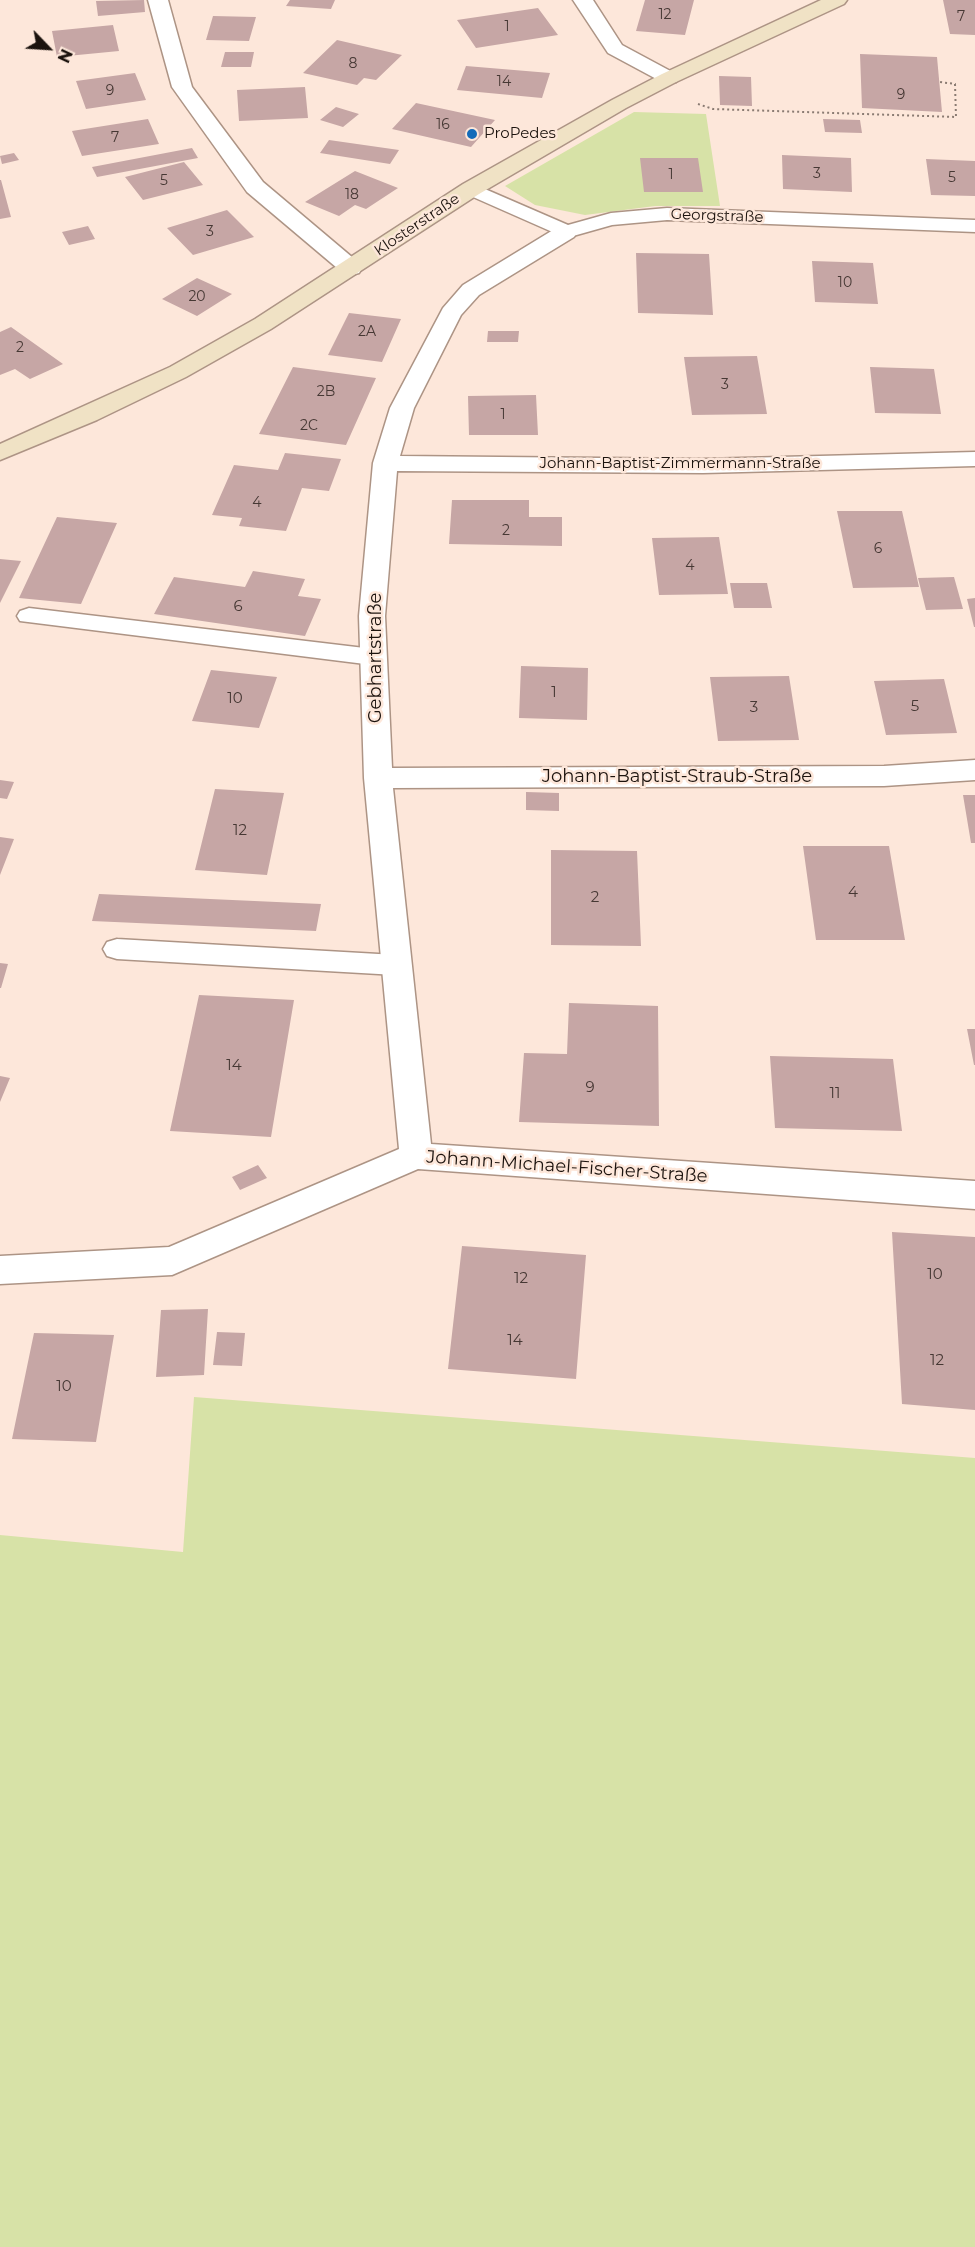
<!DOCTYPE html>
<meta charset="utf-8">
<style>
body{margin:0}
#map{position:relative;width:975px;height:2247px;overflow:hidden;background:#fde7da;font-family:Montserrat,sans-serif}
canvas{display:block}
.north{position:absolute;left:18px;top:18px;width:60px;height:60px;-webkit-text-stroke:4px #fde7da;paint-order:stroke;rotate:115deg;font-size:16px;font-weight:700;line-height:24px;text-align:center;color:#1c130e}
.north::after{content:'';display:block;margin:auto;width:21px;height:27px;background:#1c130e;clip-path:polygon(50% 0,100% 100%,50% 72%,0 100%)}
</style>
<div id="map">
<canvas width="975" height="2247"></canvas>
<div class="north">N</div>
</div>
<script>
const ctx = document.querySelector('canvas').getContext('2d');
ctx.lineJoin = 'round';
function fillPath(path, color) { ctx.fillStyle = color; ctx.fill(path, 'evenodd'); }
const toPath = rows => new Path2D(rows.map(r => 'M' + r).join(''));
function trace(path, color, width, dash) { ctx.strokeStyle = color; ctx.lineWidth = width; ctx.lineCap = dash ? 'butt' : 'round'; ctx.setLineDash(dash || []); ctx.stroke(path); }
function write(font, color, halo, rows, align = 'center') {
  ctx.font = font + ' Montserrat,sans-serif'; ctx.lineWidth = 5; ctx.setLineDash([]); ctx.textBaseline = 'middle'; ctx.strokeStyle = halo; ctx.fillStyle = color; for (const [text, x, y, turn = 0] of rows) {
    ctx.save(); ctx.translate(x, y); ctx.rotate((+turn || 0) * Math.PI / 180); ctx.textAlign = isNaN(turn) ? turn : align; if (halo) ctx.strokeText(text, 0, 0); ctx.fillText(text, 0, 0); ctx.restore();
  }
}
fillPath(toPath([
 [634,112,706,114,720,206,655,206,585,215,535,205,505,186],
 [194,1397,975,1458,975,2247,0,2247,0,1535,183,1552]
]), '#d7e2a7');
fillPath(toPath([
 [144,0,145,12,98,16,96,1],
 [290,0,335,0,331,9,286,6],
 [645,0,694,0,685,35,636,31],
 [943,0,975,0,975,35,950,34],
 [538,8,558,35,476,48,457,20],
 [213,16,256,17,249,41,206,40],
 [113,25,119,51,57,57,52,31],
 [337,40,402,55,376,80,364,78,357,85,303,73],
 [225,52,254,52,251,67,221,67],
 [860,54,937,57,942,112,862,108],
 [466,66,550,73,542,98,457,90],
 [135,73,146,100,86,109,76,81],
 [719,76,751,77,752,106,720,105],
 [305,87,308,118,239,121,237,90],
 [416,103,495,120,471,147,392,129],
 [336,107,359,114,343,127,320,120],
 [148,119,159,144,82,156,72,131],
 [823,119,860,120,862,133,825,132],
 [329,140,399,150,390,164,320,153],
 [192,148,198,158,97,177,92,167],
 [14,153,19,160,2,164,0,156],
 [782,155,851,158,852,192,783,189],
 [640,158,698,158,703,192,644,192],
 [926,159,975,161,975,196,931,195],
 [184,162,203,185,143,200,125,177],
 [355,171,398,188,366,209,355,205,339,216,305,202],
 [0,180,1,180,11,217,0,219],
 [227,210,254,237,193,255,167,228],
 [88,226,95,239,69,245,62,232],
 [636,253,709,254,713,315,638,313],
 [812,261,873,263,878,304,815,302],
 [197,278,232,294,197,316,162,299],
 [349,313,401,319,382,362,328,355],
 [11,327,63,364,30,379,15,369,0,375,0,332],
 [488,331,519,331,518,342,487,342],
 [757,356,767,414,692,415,684,357],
 [293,367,376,378,346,445,259,434],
 [870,367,934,369,941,414,875,413],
 [536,395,538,435,469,435,468,396],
 [285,453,341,459,329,491,302,488,286,531,239,526,242,518,212,515,234,465,278,470],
 [452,500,529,500,529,517,562,517,562,546,449,544],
 [837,511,902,511,919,587,853,588],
 [57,517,117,523,81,604,19,598],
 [719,537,728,594,659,595,652,538],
 [0,559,21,561,0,603],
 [253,571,305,579,298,596,321,599,305,636,154,614,174,577,245,587],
 [954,577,963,609,926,610,918,578],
 [730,583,767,583,772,608,734,608],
 [975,598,975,627,974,627,967,599],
 [521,666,588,668,587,720,519,718],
 [211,670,277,677,259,728,192,721],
 [789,676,799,740,718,741,710,677],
 [944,679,957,733,886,735,874,681],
 [0,780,14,782,7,799,0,798],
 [215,789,284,793,267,875,195,870],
 [526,792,559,793,559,811,526,810],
 [963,795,975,795,975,843,971,843],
 [0,837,14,839,0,875],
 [803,846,889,846,905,940,816,940],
 [551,850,637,851,641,946,551,945],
 [99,894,321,904,316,931,92,921],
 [0,963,8,964,1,988,0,988],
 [199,995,294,1000,271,1137,170,1131],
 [569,1003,658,1006,659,1126,519,1122,524,1053,567,1054],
 [967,1029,975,1029,975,1065,974,1065],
 [770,1056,893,1059,902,1131,775,1128],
 [0,1076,10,1078,0,1102],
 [258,1165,267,1178,240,1190,232,1177],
 [892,1232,975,1237,975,1410,902,1404],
 [462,1246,586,1255,576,1379,448,1369],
 [208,1309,204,1375,156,1377,161,1310],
 [217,1332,245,1333,242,1366,213,1365],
 [34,1333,114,1335,96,1442,12,1439]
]), '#c6a6a5');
const service = toPath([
 [471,183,568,225,611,213,667,208,975,220,975,232,667,220,612,225,566,238,464,193,461,189,464,185,471,183],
 [29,608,373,649,382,651,385,657,382,663,373,665,20,621,17,616,20,611,29,608],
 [117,939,396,955,406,958,410,965,406,972,396,975,117,959,107,956,103,949,107,942,117,939]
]);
const minor = toPath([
 [148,0,168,0,192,87,263,182,359,263,362,268,359,273,351,275,343,273,247,192,172,87,148,0],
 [573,0,593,0,622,45,676,74,679,78,676,82,662,82,608,53,573,0],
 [566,225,574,227,577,232,574,237,479,295,461,315,414,408,400,456,703,459,975,452,975,466,703,473,397,471,385,616,392,768,884,766,975,760,975,780,884,786,393,788,431,1144,975,1181,975,1209,418,1169,172,1275,0,1284,0,1256,169,1247,399,1149,364,778,359,616,373,463,390,408,443,308,463,285,558,227,566,225]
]);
const secondary = toPath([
 [821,0,847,0,844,4,676,82,626,108,479,194,271,329,186,377,97,420,0,460,0,444,170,367,255,319,463,184,612,100,662,74,821,0]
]);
trace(service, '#ad9485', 3);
trace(minor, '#ad9485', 3);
trace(secondary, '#ad9485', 3);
trace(toPath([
 [698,104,713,109,956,117,955,84,940,82]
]), '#8a7b72', 2, [2, 3]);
fillPath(service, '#fff');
fillPath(minor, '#fff');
fillPath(secondary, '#f0e2c5');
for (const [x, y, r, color] of [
 [472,134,6,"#146bb9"]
]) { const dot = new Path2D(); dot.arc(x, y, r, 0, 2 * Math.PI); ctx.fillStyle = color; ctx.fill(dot); trace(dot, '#fde7da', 2); }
write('14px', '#463834', null, [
 ["12",665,15],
 ["7",961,17],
 ["1",507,27],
 ["8",353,64],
 ["14",504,82],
 ["9",110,91],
 ["9",901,95],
 ["16",443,125],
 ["7",115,138],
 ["3",817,174],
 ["1",671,175],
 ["5",952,178],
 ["5",164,181],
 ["18",352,195],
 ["3",210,232],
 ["10",845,283],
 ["20",197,297],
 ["2A",367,332],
 ["2",20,348],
 ["3",725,385],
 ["2B",326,392],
 ["1",503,415],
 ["2C",309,426],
 ["4",257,503],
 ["2",506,531],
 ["6",878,549],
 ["4",690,566]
]);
write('15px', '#1c130e', '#fde7da', [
 ["ProPedes",484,134]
], 'left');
write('15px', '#1c130e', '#fde7da', [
 ["Georgstraße",717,216,2],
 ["Klosterstraße",417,225,-34],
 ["Johann-Baptist-Zimmermann-Straße",680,464]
]);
write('15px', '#463834', null, [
 ["6",238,607],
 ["1",554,693],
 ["10",235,699],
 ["5",915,707],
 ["3",754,708],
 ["12",240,831],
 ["4",853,893],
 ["2",595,898],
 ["14",234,1066],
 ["9",590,1088],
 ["11",835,1094],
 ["10",935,1275],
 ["12",521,1279],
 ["14",515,1341],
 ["12",937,1361],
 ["10",64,1387]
]);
write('18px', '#1c130e', '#fde7da', [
 ["Gebhartstraße",376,658,-90],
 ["Johann-Baptist-Straub-Straße",677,777],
 ["Johann-Michael-Fischer-Straße",567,1167,4]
]);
</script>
